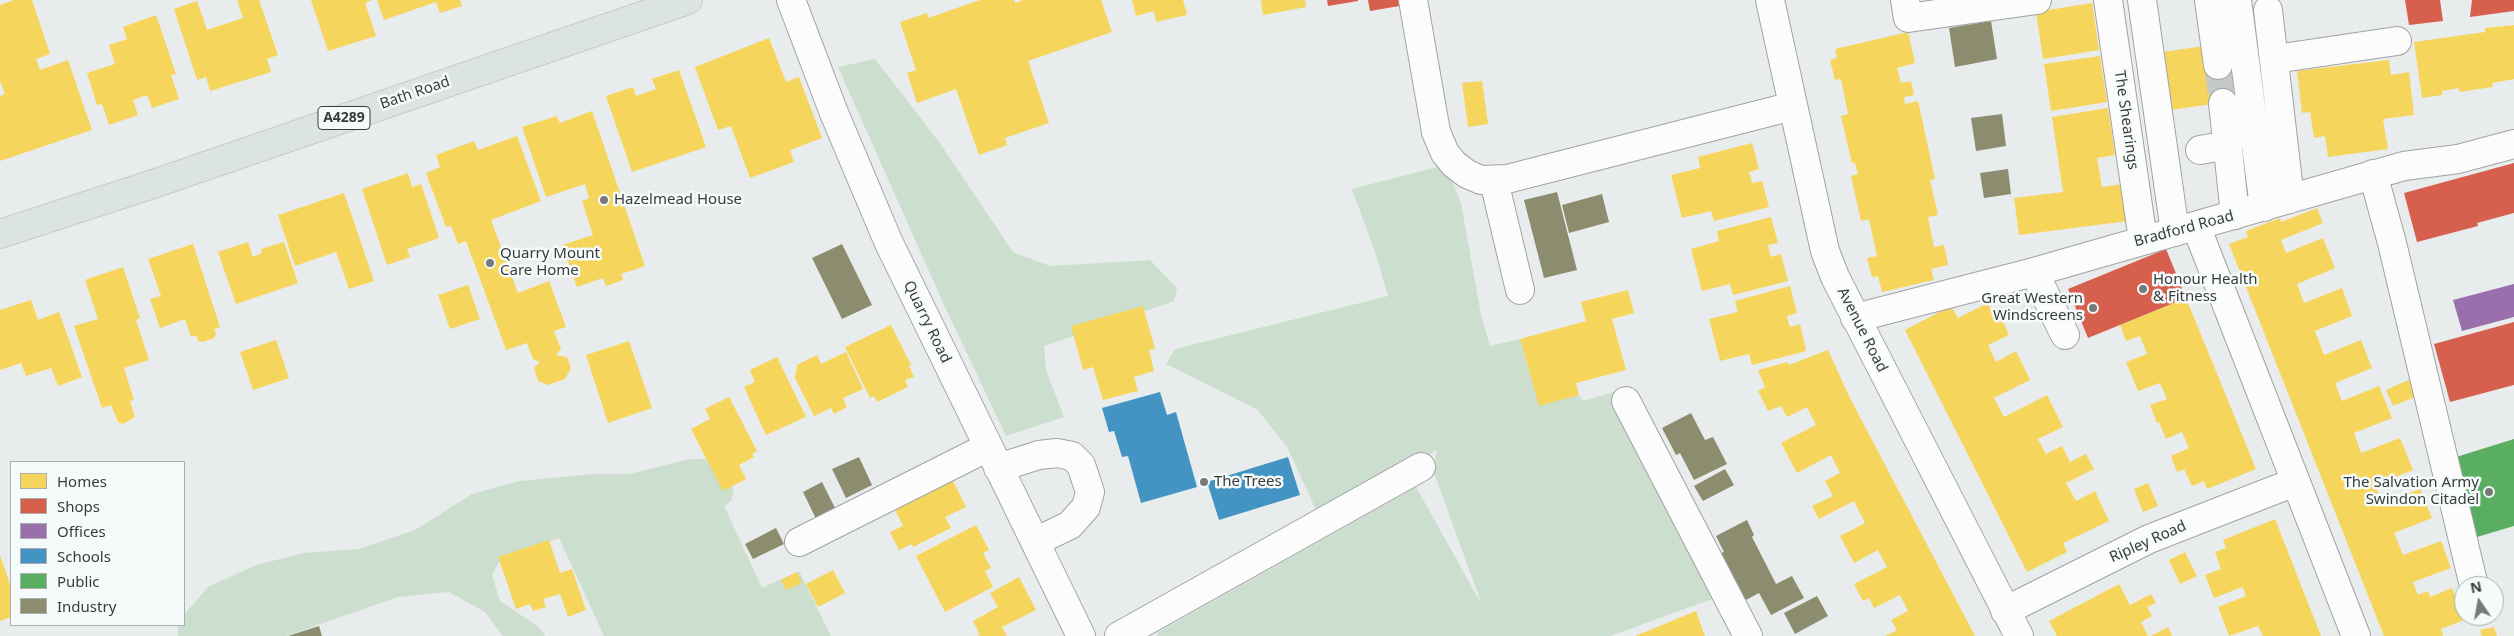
<!DOCTYPE html>
<style>
body{margin:0}
#map{position:relative;width:2514px;height:636px;overflow:hidden;background:#e9ecec;font-family:"Noto Sans",sans-serif}
canvas{display:block}
.legend{position:absolute;left:10px;top:461px;width:175px;height:165px;box-sizing:border-box;background:#f5fbfa;border:1px solid #aaafae;margin:0;padding:6px 9px;list-style:none;font-size:15px;color:#3a3c3c}
.legend li{display:flex;align-items:center;gap:10px;height:25px}
.legend b{width:25px;border:1px solid #aaafae}
.north{position:absolute;left:2454px;top:576px;width:50px;height:50px;box-sizing:border-box;background:#f5fbfa;border:1px solid #aaafae;border-radius:50%;rotate:348deg;font-size:14px;font-weight:700;line-height:20px;text-align:center;color:#3a3c3c}
.north::after{content:'';display:block;margin:auto;width:18px;height:22px;background:#777a7a;clip-path:polygon(50% 0,100% 100%,50% 72%,0 100%)}
</style>
<div id="map">
<canvas width="2514" height="636"></canvas>
<ul class="legend">
<li><b style="height:14px;background:#f6d55c"></b>Homes</li>
<li><b style="height:14px;background:#d6604d"></b>Shops</li>
<li><b style="height:14px;background:#9970ab"></b>Offices</li>
<li><b style="height:14px;background:#4393c3"></b>Schools</li>
<li><b style="height:14px;background:#5aae61"></b>Public</li>
<li><b style="height:14px;background:#8c8c6e"></b>Industry</li>
</ul>
<div class="north">N</div>
</div>
<script>
const ctx = document.querySelector('canvas').getContext('2d');
ctx.lineJoin = 'round';
function fillPath(path, color) { ctx.fillStyle = color; ctx.fill(path, 'evenodd'); }
const toPath = rows => new Path2D(rows.map(r => 'M' + r).join(''));
function trace(path, color, width, dash) { ctx.strokeStyle = color; ctx.lineWidth = width; ctx.lineCap = dash ? 'butt' : 'round'; ctx.setLineDash(dash || []); ctx.stroke(path); }
function write(font, color, halo, rows, align = 'center') {
  ctx.font = font + ' "Noto Sans",sans-serif'; ctx.lineWidth = 5; ctx.setLineDash([]); ctx.textBaseline = 'middle'; ctx.strokeStyle = halo; ctx.fillStyle = color; for (const [text, x, y, turn = 0] of rows) {
    ctx.save(); ctx.translate(x, y); ctx.rotate((+turn || 0) * Math.PI / 180); ctx.textAlign = isNaN(turn) ? turn : align; if (halo) ctx.strokeText(text, 0, 0); ctx.fillText(text, 0, 0); ctx.restore();
  }
}
fillPath(toPath([
 [875,59,939,142,1013,252,1050,266,1150,260,1177,288,1174,301,1044,346,1046,370,1064,417,1006,436,945,307,838,67],
 [1445,165,1461,203,1481,315,1490,346,1520,339,1539,405,1579,395,1583,401,1614,392,1715,598,1610,636,1158,636,1157,633,1416,487,1482,605,1433,470,1437,450,1318,514,1287,447,1257,409,1166,364,1175,349,1388,296,1376,255,1352,189],
 [690,459,707,459,722,468,734,491,731,501,724,506,762,588,799,571,831,636,604,636,559,538,499,562,492,575,500,601,540,628,545,636,503,636,485,612,449,592,398,597,286,636,178,636,178,625,184,625,184,615,208,587,256,565,304,553,359,549,415,530,472,494,520,481,593,474,630,474]
]), '#ccdecd');
fillPath(toPath([
 [14,0,32,0,50,54,36,59,40,70,68,60,92,130,0,161,0,96,5,94,0,81,0,5],
 [237,0,259,0,278,55,267,59,271,72,210,91,206,77,197,80,174,9,197,1,207,30,243,18],
 [311,0,372,0,365,3,376,36,328,51],
 [377,0,460,0,462,6,440,13,436,2,384,20],
 [980,0,1014,0,1015,3,1023,0,1101,0,1112,32,1028,61,1049,123,1005,138,1007,145,979,155,956,89,917,103,907,73,916,70,900,22,927,13,928,18],
 [1132,0,1183,0,1187,15,1156,22,1154,11,1136,16],
 [1261,0,1305,0,1306,7,1263,15],
 [2092,3,2099,50,2043,59,2036,12],
 [156,15,176,74,171,75,179,99,152,108,147,95,133,100,138,115,109,125,102,104,97,105,87,73,115,64,109,45,127,39,123,27],
 [2514,25,2514,79,2492,83,2493,87,2459,92,2459,88,2442,91,2442,95,2422,98,2414,42,2485,32,2485,28],
 [1908,32,1915,63,1897,68,1901,83,1911,81,1914,95,1904,97,1905,104,1918,101,1935,179,1930,180,1938,215,1928,217,1934,247,1944,245,1948,265,1931,269,1934,280,1882,292,1878,276,1872,277,1867,258,1877,256,1869,219,1861,221,1851,176,1858,174,1855,163,1852,163,1841,116,1848,114,1841,79,1835,80,1830,60,1837,58,1835,49],
 [769,38,786,82,799,77,822,138,790,150,794,162,750,178,731,126,718,130,695,67],
 [2212,45,2229,63,2234,101,2170,110,2162,52],
 [2100,56,2107,102,2051,111,2044,64],
 [2389,60,2391,75,2409,72,2414,115,2383,119,2388,149,2328,157,2325,136,2314,138,2310,112,2302,113,2297,71],
 [679,70,706,147,632,172,606,96,633,87,636,96,645,93,656,89,652,79],
 [1482,81,1488,124,1468,127,1462,83],
 [2108,108,2115,155,2097,158,2102,187,2123,184,2128,221,2019,235,2014,198,2063,192,2052,117],
 [592,111,645,266,621,274,623,280,606,286,603,278,577,287,562,245,593,235,582,201,589,198,585,184,546,197,522,127,557,116,560,123],
 [517,136,541,201,491,220,518,293,549,281,566,327,554,331,561,349,556,355,567,357,571,368,565,379,548,385,538,381,534,368,540,362,533,359,527,343,506,350,466,241,458,244,451,226,446,227,426,173,440,167,436,155,474,141,478,150],
 [1752,143,1759,169,1749,172,1751,178,1752,183,1762,181,1769,207,1714,221,1711,211,1682,218,1671,175,1700,168,1698,157],
 [408,173,412,187,421,184,439,238,407,249,410,257,387,265,362,189],
 [344,193,374,281,349,289,336,252,295,266,278,215],
 [2317,208,2323,223,2281,240,2286,253,2323,238,2330,256,2335,268,2297,284,2304,303,2342,288,2352,316,2315,331,2324,355,2361,340,2372,368,2335,383,2342,401,2379,386,2392,418,2354,433,2361,453,2400,438,2413,470,2375,485,2382,504,2420,489,2432,518,2394,533,2399,545,2403,555,2441,541,2451,568,2413,582,2418,595,2428,591,2430,597,2452,588,2459,606,2464,603,2464,616,2474,616,2441,629,2443,636,2384,636,2229,244,2248,237,2246,231,2280,218,2281,222],
 [1771,217,1778,243,1768,245,1771,257,1781,254,1788,281,1733,295,1730,284,1702,291,1691,249,1719,241,1717,231],
 [248,242,253,257,262,253,261,249,284,242,298,283,236,304,218,252],
 [193,244,220,327,214,329,216,334,214,338,203,342,198,341,196,335,191,337,185,319,160,328,150,299,161,296,148,259],
 [123,267,140,318,136,320,149,360,124,368,134,400,130,401,135,417,123,424,118,422,111,405,102,408,74,326,98,319,85,280],
 [468,285,480,319,450,329,438,295],
 [1790,286,1797,313,1787,316,1788,321,1790,327,1800,324,1806,351,1752,365,1749,354,1720,361,1709,319,1738,312,1735,301],
 [1628,290,1634,313,1612,319,1626,370,1576,383,1579,395,1539,406,1520,339,1586,321,1581,302],
 [2186,298,2256,469,2207,489,2204,481,2192,486,2184,469,2177,472,2171,456,2189,448,2182,432,2166,439,2159,422,2157,423,2150,405,2167,399,2160,383,2138,391,2126,362,2147,354,2140,336,2126,341,2120,325],
 [31,300,38,320,59,312,82,377,58,386,51,368,26,376,21,363,0,370,0,310],
 [1988,303,1994,316,1999,313,2009,335,1988,345,1996,362,2016,351,2030,380,1994,398,2004,417,2047,395,2063,427,2038,439,2046,454,2062,446,2070,462,2086,454,2094,469,2066,483,2076,501,2095,491,2109,521,2063,543,2067,552,2027,572,1905,330,1951,306,1958,318],
 [1143,306,1155,349,1149,350,1154,371,1134,377,1138,391,1103,400,1093,367,1083,370,1071,326],
 [891,325,911,365,909,366,914,377,905,380,908,387,877,402,874,396,870,398,845,347],
 [276,340,289,378,253,390,240,352],
 [629,341,652,408,608,423,586,355],
 [1828,350,1850,398,1975,636,1885,636,1897,630,1891,620,1908,611,1900,595,1874,608,1869,598,1863,601,1854,584,1887,567,1878,550,1854,563,1840,536,1865,523,1854,501,1819,519,1812,506,1833,496,1825,481,1840,473,1831,455,1797,473,1781,443,1816,425,1807,407,1787,417,1781,406,1768,411,1758,391,1765,387,1758,370,1788,362,1789,365],
 [846,352,863,389,843,398,847,407,834,414,831,408,814,416,795,378,797,365,817,355,821,364],
 [777,357,806,417,766,435,744,387,755,382,750,370],
 [2413,378,2420,395,2393,406,2386,390],
 [729,397,757,451,752,454,754,457,739,465,746,479,723,491,691,429,710,419,705,409],
 [953,481,966,507,945,517,951,528,913,547,912,544,899,550,890,532,903,526,895,510],
 [2148,483,2158,506,2143,512,2134,489],
 [2275,519,2321,636,2263,636,2258,626,2229,636,2218,607,2246,596,2244,590,2242,587,2214,598,2205,575,2221,569,2215,552,2226,548,2223,540],
 [976,525,989,550,983,553,991,568,985,571,993,587,945,612,916,556],
 [549,540,560,573,572,569,586,610,568,617,560,594,543,599,546,607,533,611,530,604,516,609,498,557],
 [2185,552,2197,576,2180,584,2169,560],
 [0,555,11,587,11,617,0,621],
 [833,570,845,593,818,607,806,584],
 [797,572,802,583,786,590,781,580],
 [1019,577,1036,610,1002,627,1007,636,977,636,980,635,973,621,998,607,990,593],
 [2119,584,2130,605,2151,594,2156,603,2147,607,2152,616,2141,622,2148,636,2057,636,2049,621],
 [1696,611,1705,636,1635,636],
 [2168,627,2172,636,2151,636],
 [2494,627,2497,636,2482,636,2480,630]
]), '#f6d55c');
fillPath(toPath([
 [1327,0,1358,0,1358,1,1328,6],
 [1368,0,1411,0,1411,4,1370,11],
 [2405,0,2440,0,2443,21,2409,25],
 [2472,0,2514,0,2514,11,2470,17],
 [2514,163,2514,213,2477,223,2478,226,2417,242,2404,193],
 [2166,249,2186,298,2088,338,2068,289],
 [2514,322,2514,385,2450,402,2434,344]
]), '#d6604d');
fillPath(toPath([
 [2514,284,2514,317,2462,331,2453,300]
]), '#9970ab');
fillPath(toPath([
 [1160,392,1167,415,1176,412,1197,487,1141,503,1128,456,1122,457,1114,431,1109,432,1102,408],
 [1288,457,1300,495,1219,520,1207,482]
]), '#4393c3');
fillPath(toPath([
 [2514,439,2514,526,2477,537,2453,458]
]), '#5aae61');
fillPath(toPath([
 [1991,21,1997,59,1955,67,1949,28],
 [2002,114,2006,146,1976,151,1971,118],
 [2008,169,2011,194,1984,198,1980,173],
 [1557,192,1577,270,1544,278,1524,200],
 [1602,194,1609,222,1569,233,1562,205],
 [842,244,872,305,842,319,812,258],
 [1691,413,1705,440,1713,437,1727,464,1694,480,1680,453,1676,455,1662,428],
 [859,457,872,485,846,498,832,469],
 [1725,469,1734,485,1703,501,1694,486],
 [822,482,838,514,818,523,803,492],
 [1747,520,1754,535,1752,537,1776,584,1792,576,1804,598,1771,615,1759,593,1744,601,1719,554,1724,552,1716,536],
 [776,528,784,544,753,559,745,544],
 [1817,596,1828,616,1795,634,1784,613],
 [319,626,322,636,288,636]
]), '#8c8c6e');
trace(toPath([
 [2218,65,2223,103]
]), '#c6c9c9', 28, [28, 14]);
const minor = toPath([
 [791,0,834,113,888,241,1081,636],
 [1413,0,1436,132,1445,153,1454,164,1467,174,1481,180,1507,179,1793,106],
 [1770,0,1825,251,1835,277,2019,636],
 [1905,0,1908,18,2037,0],
 [2108,0,2143,240],
 [2142,0,2175,232],
 [2209,0,2218,65],
 [2237,0,2264,207],
 [2268,10,2290,199],
 [2275,59,2397,41],
 [2223,103,2235,215],
 [2200,150,2228,145],
 [2373,174,2392,243,2474,586],
 [1494,181,1520,290],
 [2196,226,2356,636],
 [2034,272,2065,335],
 [1855,318,2034,272,2404,166,2458,159,2514,144],
 [1626,401,1748,636],
 [998,468,1039,455,1057,453,1072,456,1081,465,1090,492,1086,507,1070,525,1035,542],
 [799,542,988,447],
 [2005,611,2149,539,2295,482],
 [1119,636,1421,467]
]);
const major = toPath([
 [0,234,156,183,688,0]
]);
trace(minor, '#a1a3a3', 30);
trace(major, '#c8c9c9', 30);
trace(minor, '#fcfcfc', 28);
trace(major, '#dce4e2', 28);
for (const [x, y, r, color] of [
 [604,200,5,"#777a7a"],
 [490,263,5,"#777a7a"],
 [2143,289,5,"#777a7a"],
 [2093,308,5,"#777a7a"],
 [1204,482,5,"#777a7a"],
 [2489,492,5,"#777a7a"]
]) { const dot = new Path2D(); dot.arc(x, y, r, 0, 2 * Math.PI); ctx.fillStyle = color; ctx.fill(dot); trace(dot, '#f5fbfa', 2); }
for (const [x, y, w] of [
 [344,118,52]
]) { const box = new Path2D(); box.roundRect(x - w / 2, y - 11.5, w, 23, 4); ctx.fillStyle = '#f5fbfa'; ctx.fill(box); trace(box, '#3a3c3c', 1); }
write('bold 14px', '#3a3c3c', null, [
 ["A4289",344,118]
]);
write('15px', '#3a3c3c', '#f5fbfa', [
 ["Bath Road",415,93,-19],
 ["The Shearings",2126,120,82],
 ["Bradford Road",2184,229,-15],
 ["Quarry Road",927,322,64],
 ["Avenue Road",1862,330,63],
 ["Ripley Road",2148,542,-24]
]);
write('15px', '#3a3c3c', '#f5fbfa', [
 ["Hazelmead House",614,200],
 ["Quarry Mount",500,254],
 ["Care Home",500,271],
 ["Honour Health",2153,280],
 ["& Fitness",2153,297],
 ["Great Western",2083,299,"right"],
 ["Windscreens",2083,316,"right"],
 ["The Trees",1214,482],
 ["The Salvation Army",2479,483,"right"],
 ["Swindon Citadel",2479,500,"right"]
], 'left');
</script>
